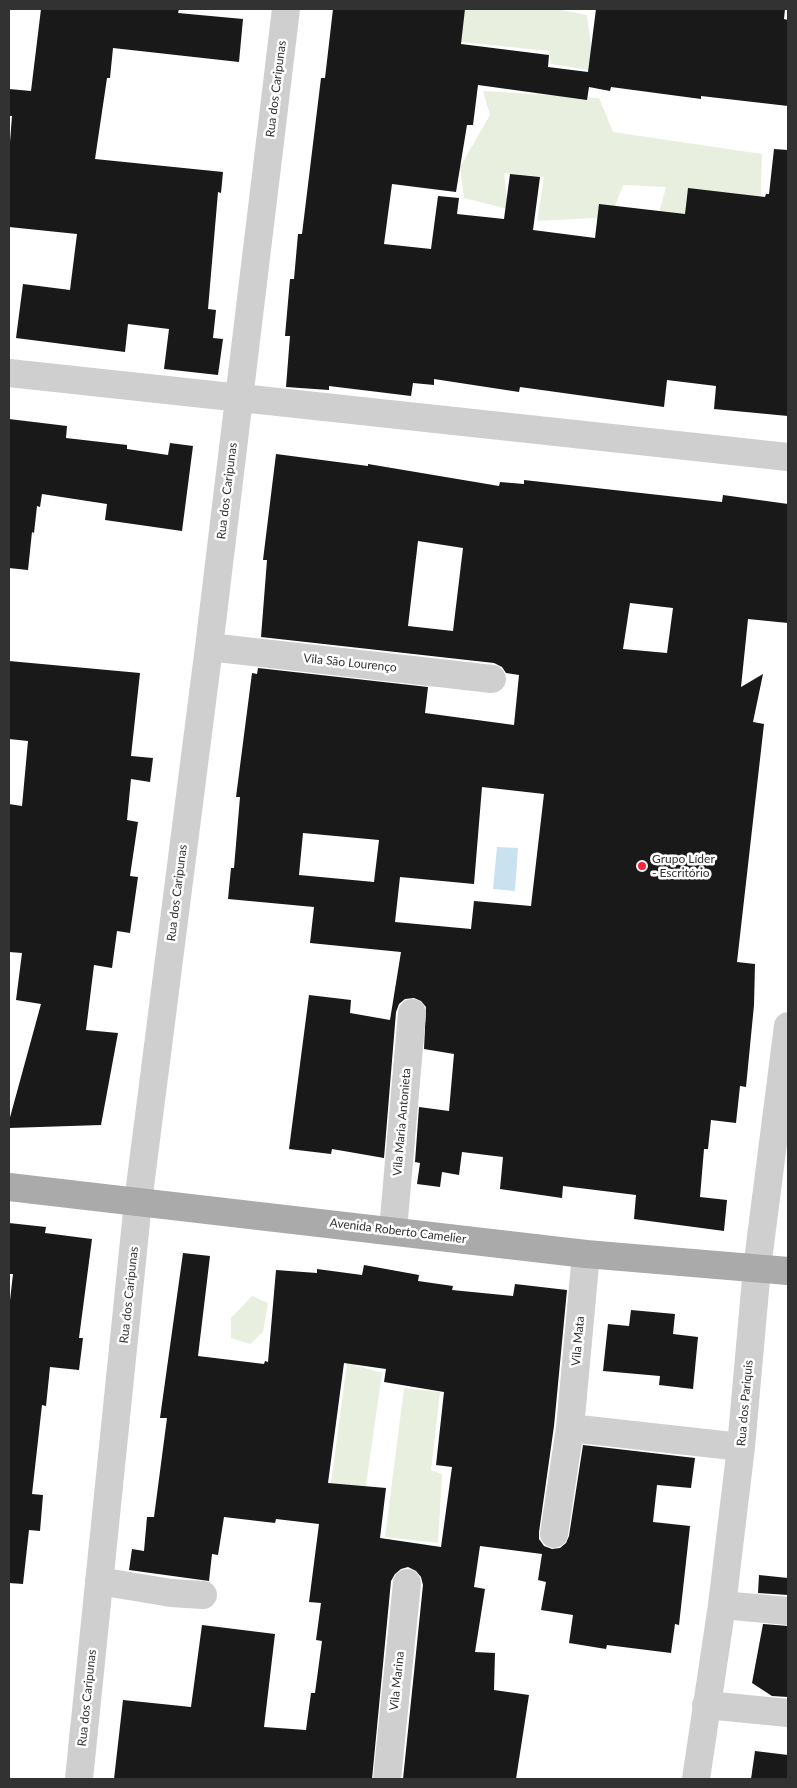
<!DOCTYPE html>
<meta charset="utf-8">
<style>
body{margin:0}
#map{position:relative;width:797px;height:1788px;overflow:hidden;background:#fff;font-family:Lato,sans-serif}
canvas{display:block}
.frame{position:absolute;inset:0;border:10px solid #323232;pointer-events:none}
</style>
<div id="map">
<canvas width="797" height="1788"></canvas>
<div class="frame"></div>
</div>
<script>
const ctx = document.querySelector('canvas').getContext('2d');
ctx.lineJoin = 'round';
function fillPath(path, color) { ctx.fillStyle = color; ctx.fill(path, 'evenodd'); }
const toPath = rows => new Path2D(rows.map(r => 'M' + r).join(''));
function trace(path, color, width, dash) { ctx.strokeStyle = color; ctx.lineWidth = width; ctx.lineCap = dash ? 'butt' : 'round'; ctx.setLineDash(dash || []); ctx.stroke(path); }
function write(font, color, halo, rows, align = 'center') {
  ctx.font = font + ' Lato,sans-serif'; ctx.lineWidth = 5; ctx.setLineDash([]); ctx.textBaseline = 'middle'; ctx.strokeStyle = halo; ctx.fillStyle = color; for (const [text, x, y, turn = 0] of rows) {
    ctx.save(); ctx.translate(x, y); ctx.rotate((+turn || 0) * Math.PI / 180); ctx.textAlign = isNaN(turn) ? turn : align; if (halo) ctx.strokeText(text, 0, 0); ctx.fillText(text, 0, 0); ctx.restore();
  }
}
fillPath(toPath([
 [463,9,555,9,587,15,594,71,551,64,549,51,461,42],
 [483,91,599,98,613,132,762,154,760,214,688,189,685,209,726,210,717,237,659,213,666,187,623,185,611,217,537,221,544,177,504,173,508,209,464,198,460,167,490,115],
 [252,1296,268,1303,263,1332,250,1344,231,1338,231,1318],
 [347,1363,382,1373,359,1533,325,1528],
 [404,1388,440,1392,431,1470,442,1474,438,1543,385,1537]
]), '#e8efdf');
fillPath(toPath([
 [497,847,518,848,515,891,493,889]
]), '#cae2f0');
fillPath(toPath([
 [41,9,179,9,178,13,243,19,239,62,113,48,110,78,107,78,95,159,223,172,221,193,218,192,208,309,216,310,213,338,223,339,218,375,164,369,169,329,128,324,125,352,16,338,23,284,70,290,77,234,9,227,9,155,12,116,9,116,9,89,31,91],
 [333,9,465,9,461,44,549,55,548,67,588,72,596,9,785,9,784,19,788,20,788,106,701,96,701,99,611,87,610,91,589,87,587,100,478,85,473,125,467,125,456,192,392,184,384,244,431,249,438,196,459,198,457,214,504,219,510,174,540,177,533,230,595,238,599,204,685,214,688,188,765,197,766,194,769,194,774,149,788,150,788,416,714,409,716,386,667,380,664,407,520,387,519,392,434,379,434,385,413,383,411,396,329,386,329,390,286,387,290,336,285,336,290,279,294,279,298,234,302,234,321,78,325,78],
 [9,419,67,426,66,438,127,445,127,449,168,455,170,443,193,446,182,531,105,520,107,504,42,494,40,507,37,506,34,533,32,532,28,570,9,568],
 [276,454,368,466,368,464,499,486,500,482,524,484,524,480,722,502,723,495,788,504,788,623,748,619,741,687,763,674,753,722,764,724,737,962,755,964,754,1005,746,1087,740,1086,736,1123,711,1120,708,1149,704,1149,700,1197,727,1200,724,1231,634,1219,636,1195,563,1186,562,1198,500,1189,503,1157,462,1152,459,1175,442,1172,440,1187,417,1184,420,1163,415,1162,419,1107,449,1111,454,1054,424,1049,426,1007,421,1001,414,998,405,999,399,1004,396,1012,384,1158,332,1149,331,1154,289,1149,309,995,351,1000,350,1013,390,1020,401,952,310,943,314,907,228,899,231,868,234,868,240,797,236,797,252,673,257,674,258,668,428,687,425,713,514,725,519,675,506,673,502,667,494,663,261,637,267,560,263,560],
 [418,541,463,548,453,631,408,626],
 [630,603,673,608,667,653,623,649],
 [482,787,544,794,531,906,474,901,471,929,395,922,400,877,474,884],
 [303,833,379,840,374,882,299,875],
 [9,661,140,673,131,756,153,758,150,782,131,779,127,820,138,822,130,876,138,877,130,933,117,931,112,968,94,965,86,1030,118,1033,101,1125,9,1128,9,1121,41,1004,16,1000,22,953,9,952,9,804,22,806,28,741,9,739],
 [9,1223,46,1227,45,1233,92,1239,79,1338,83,1338,79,1370,50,1367,46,1406,42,1405,32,1494,43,1495,40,1531,29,1530,23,1584,9,1583,9,1309,13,1274,9,1274],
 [183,1253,210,1256,198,1356,264,1364,265,1361,268,1362,276,1270,317,1273,317,1269,362,1275,364,1265,419,1275,418,1281,453,1286,452,1290,513,1296,515,1284,567,1290,554,1426,539,1532,539,1539,544,1546,552,1549,560,1548,566,1543,569,1536,583,1445,695,1458,691,1488,657,1485,653,1522,690,1526,679,1625,675,1624,671,1653,607,1645,606,1649,569,1643,573,1615,541,1610,546,1582,538,1580,542,1554,480,1546,474,1587,485,1589,475,1652,495,1653,494,1690,529,1695,516,1779,403,1779,423,1585,421,1577,416,1571,408,1567,401,1569,395,1574,391,1581,372,1779,114,1779,123,1700,191,1707,202,1625,275,1634,264,1727,306,1730,311,1693,315,1693,322,1641,316,1640,321,1603,309,1602,319,1524,276,1519,275,1523,224,1517,218,1555,212,1554,209,1581,129,1570,132,1549,144,1551,147,1517,154,1517,167,1418,160,1418],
 [344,1363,386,1369,384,1382,444,1392,436,1465,452,1467,441,1547,380,1538,386,1488,328,1483],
 [631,1310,675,1314,673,1334,698,1337,693,1389,659,1385,660,1376,603,1371,608,1324,629,1326],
 [759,1575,788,1578,788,1595,758,1593],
 [763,1624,788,1626,788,1697,772,1696,752,1683],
 [755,1751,788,1755,788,1779,751,1779]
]), '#191919');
trace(toPath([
 [9,373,788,457],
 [209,647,492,679],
 [393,1230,412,1013],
 [570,1428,741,1447],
 [554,1534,570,1428,586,1254],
 [99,1581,171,1593,203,1595],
 [722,1605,788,1611],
 [706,1705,788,1713],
 [79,1779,138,1202,209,647,286,9],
 [387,1779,407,1583],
 [696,1779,722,1605,741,1447,757,1268,788,1026]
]), '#cfcfcf', 28);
trace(toPath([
 [9,1187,586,1254,788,1271]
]), '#aaa', 28);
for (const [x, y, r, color] of [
 [642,866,5,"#f72539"]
]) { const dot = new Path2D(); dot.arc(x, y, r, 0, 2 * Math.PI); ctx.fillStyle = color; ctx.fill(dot); trace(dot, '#fff', 2); }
write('12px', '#323232', '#fff', [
 ["Rua dos Caripunas",276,89,-83],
 ["Rua dos Caripunas",227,491,-83],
 ["Vila São Lourenço",350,663,6],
 ["Rua dos Caripunas",177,893,-83],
 ["Vila Maria Antonieta",402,1122,-85],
 ["Avenida Roberto Camelier",398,1231,7],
 ["Rua dos Caripunas",129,1295,-84],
 ["Vila Mata",578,1341,-85],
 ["Rua dos Pariquis",745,1403,-85],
 ["Vila Marina",397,1681,-84],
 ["Rua dos Caripunas",87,1698,-84]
]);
write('12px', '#323232', '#fff', [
 ["Grupo Líder",652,859],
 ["- Escritório",652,873]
], 'left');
</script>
